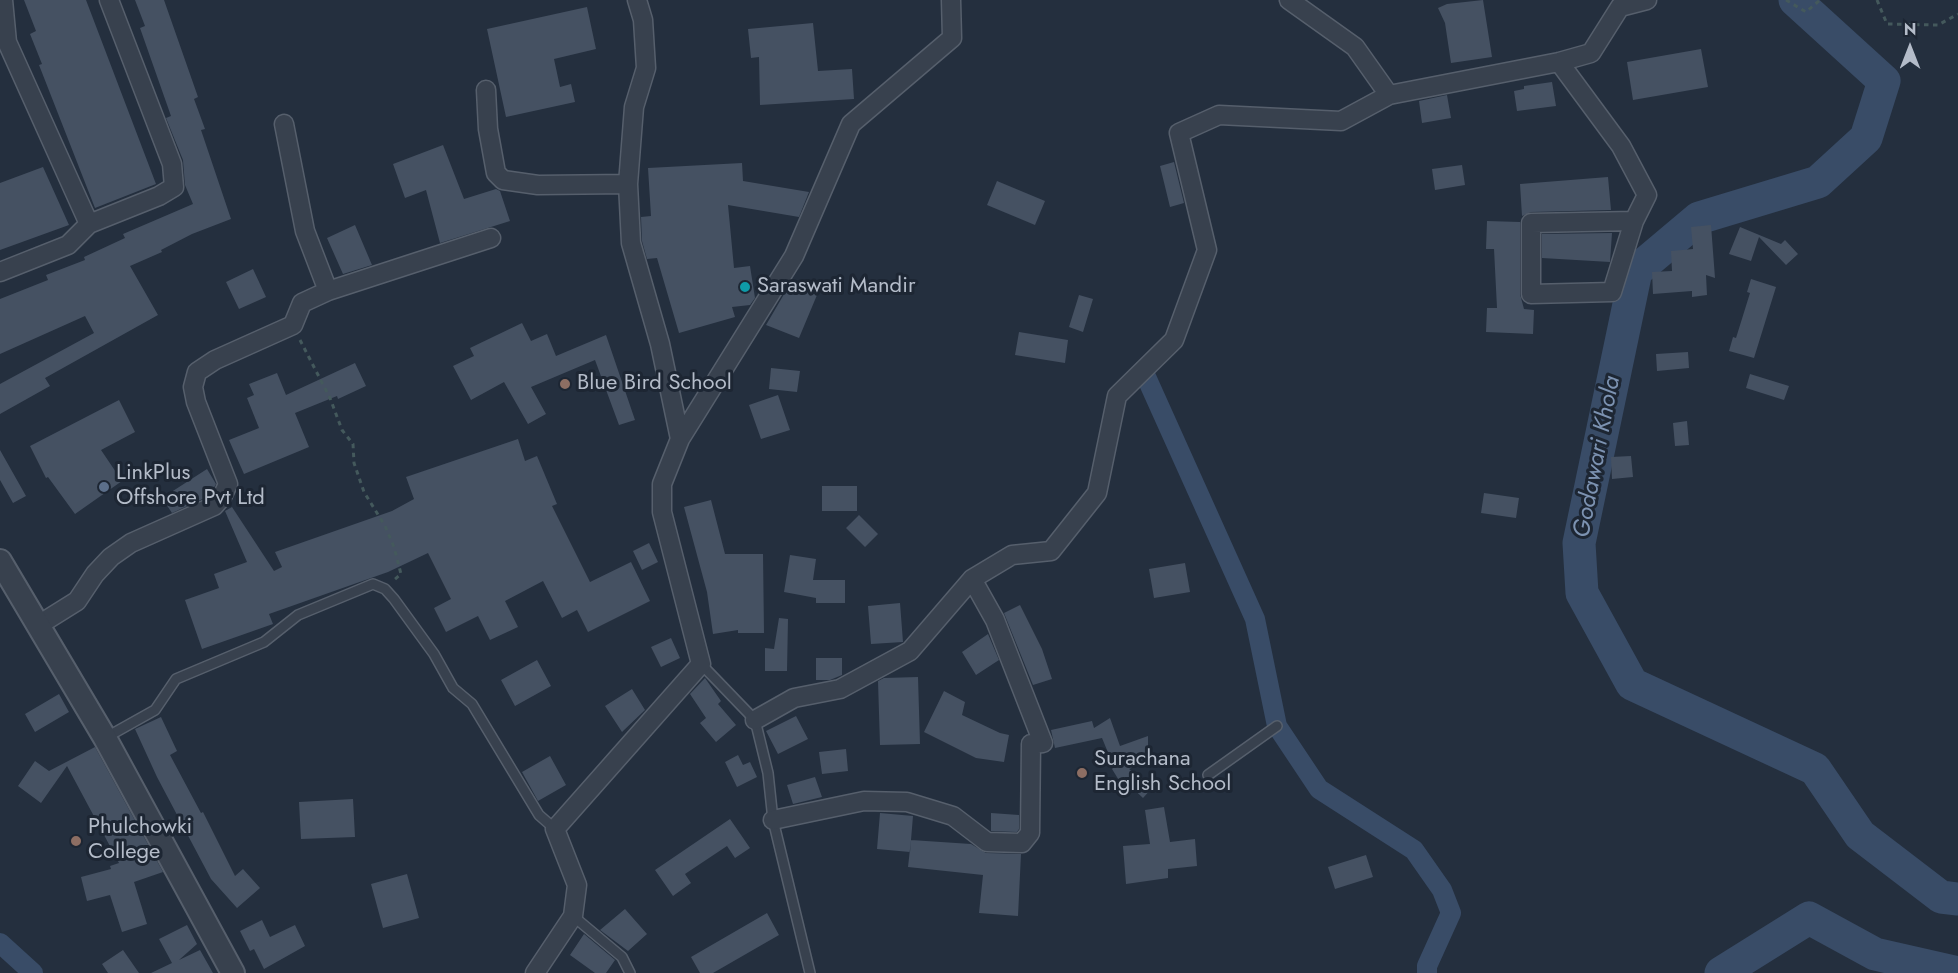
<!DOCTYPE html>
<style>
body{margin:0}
#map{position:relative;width:1958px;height:973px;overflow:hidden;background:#242f3e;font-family:Jost,sans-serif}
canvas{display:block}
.north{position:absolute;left:1880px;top:18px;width:60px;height:60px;-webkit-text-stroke:4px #1d2633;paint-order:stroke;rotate:0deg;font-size:16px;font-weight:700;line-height:24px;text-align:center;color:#b4bcc9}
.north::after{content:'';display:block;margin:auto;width:21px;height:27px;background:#b4bcc9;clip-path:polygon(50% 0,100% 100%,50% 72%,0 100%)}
</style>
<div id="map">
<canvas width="1958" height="973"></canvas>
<div class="north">N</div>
</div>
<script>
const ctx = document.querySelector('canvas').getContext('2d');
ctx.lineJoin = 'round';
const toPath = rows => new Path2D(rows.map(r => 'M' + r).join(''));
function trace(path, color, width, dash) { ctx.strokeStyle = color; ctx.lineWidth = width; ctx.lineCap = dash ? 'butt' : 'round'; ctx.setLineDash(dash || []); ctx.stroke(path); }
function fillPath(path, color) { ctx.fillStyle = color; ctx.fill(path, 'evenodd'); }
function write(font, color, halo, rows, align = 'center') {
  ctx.font = font + ' Jost,sans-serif'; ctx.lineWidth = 6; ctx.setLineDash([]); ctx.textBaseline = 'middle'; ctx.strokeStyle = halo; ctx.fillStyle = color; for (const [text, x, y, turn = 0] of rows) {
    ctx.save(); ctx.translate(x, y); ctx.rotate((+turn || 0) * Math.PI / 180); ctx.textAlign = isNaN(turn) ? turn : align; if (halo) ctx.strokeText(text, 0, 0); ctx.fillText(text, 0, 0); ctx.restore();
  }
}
trace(toPath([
 [1143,370,1255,619,1277,726,1319,789,1414,850,1442,890,1451,913,1427,966,1427,973],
 [0,943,33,973]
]), '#394c67', 20);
trace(toPath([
 [1795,0,1884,81,1866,138,1818,182,1699,218,1636,271,1579,543,1582,593,1632,684,1815,769,1860,835,1941,897,1958,899],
 [1721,973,1809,918,1875,954,1958,973]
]), '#394c67', 33);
fillPath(toPath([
 [24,0,86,0,156,184,95,208,39,65,42,64,30,34,36,31],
 [135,0,164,0,198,97,194,99,205,129,201,130,231,219,192,234,161,250,162,252,130,266,158,315,45,378,50,386,0,414,0,384,94,333,85,316,0,354,0,299,48,280,46,275,85,260,84,257,125,238,123,234,193,204,185,185,183,160,166,118,171,116,140,28,145,26],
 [1483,0,1492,57,1451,63,1445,23,1438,8,1447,4],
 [587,7,596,49,554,59,560,87,571,84,575,102,506,117,487,29],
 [813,23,818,71,852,69,854,99,760,105,759,57,751,58,748,29],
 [1701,49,1708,87,1633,100,1627,62],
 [1552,82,1556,106,1517,111,1514,91,1524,89,1524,86],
 [1447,95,1451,118,1422,123,1419,101],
 [443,145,464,199,496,189,500,191,510,221,440,243,426,190,405,198,393,164],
 [1174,162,1184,203,1170,207,1160,166],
 [742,163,743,181,809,192,799,217,728,205,734,268,750,266,755,298,750,305,732,307,735,317,679,333,657,258,647,259,642,241,641,217,651,216,648,168],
 [1462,165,1465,185,1435,190,1432,169],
 [43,167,69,225,0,250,0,183],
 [1608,177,1611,210,1531,212,1522,216,1520,184],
 [997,181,1045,201,1035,225,987,205],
 [1487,221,1520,222,1520,294,1524,309,1534,310,1533,334,1486,332,1487,308,1497,308,1494,249,1486,249],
 [355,225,372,265,343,274,327,238],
 [1711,225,1715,278,1706,275,1707,295,1692,297,1692,291,1653,294,1652,272,1672,271,1671,251,1693,249,1691,227],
 [1740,227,1781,244,1785,240,1798,254,1786,265,1759,237,1751,261,1729,254],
 [1612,233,1610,262,1542,258,1542,234],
 [253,269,266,297,239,309,226,282],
 [1751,279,1776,287,1754,358,1729,351,1733,337,1736,338,1750,293,1747,292],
 [790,284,817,295,799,338,766,325],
 [1079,295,1093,299,1083,332,1069,327],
 [522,323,531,341,547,334,556,356,606,335,635,420,619,425,595,360,531,387,546,414,528,424,504,382,471,400,453,366,474,356,470,348],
 [1019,332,1068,340,1065,363,1015,355],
 [1688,352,1689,368,1657,371,1656,354],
 [355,363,366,386,338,399,337,396,295,413,309,447,244,474,229,440,259,428,247,398,254,395,249,384,277,373,286,395],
 [771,368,800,371,797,392,769,389],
 [1750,374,1789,386,1784,400,1746,388],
 [778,395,790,430,761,439,749,405],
 [119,400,135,432,101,450,122,481,75,514,48,477,46,478,30,446],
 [1687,421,1689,445,1675,446,1673,423],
 [518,439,525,461,537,456,557,504,552,506,590,582,631,562,650,601,588,632,577,610,562,618,543,581,505,601,518,627,490,640,478,616,446,632,434,608,451,599,428,553,388,572,269,614,273,624,202,649,185,600,219,588,214,574,247,562,225,511,232,507,274,571,282,567,275,552,392,511,414,499,406,477],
 [0,450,26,496,13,503,0,480],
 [1631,456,1633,477,1612,479,1611,457],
 [207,469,216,484,212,491,207,497,172,513,162,498],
 [822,486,857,486,857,511,822,511],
 [1484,493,1519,498,1516,518,1481,513],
 [711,500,725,554,763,554,764,633,738,633,738,630,713,634,707,592,684,507],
 [859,515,878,534,865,547,846,528],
 [649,543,658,562,642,570,633,551],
 [790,555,816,559,813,580,845,580,845,603,816,603,816,598,784,592],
 [1185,563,1190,592,1154,598,1149,569],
 [900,603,903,642,871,644,868,606],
 [1020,605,1042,649,1052,679,1033,685,1004,613],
 [779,618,788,619,787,671,765,671,765,648,774,649],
 [988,634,999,660,976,675,962,652],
 [671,638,680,658,661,667,651,647],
 [816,658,842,658,842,675,830,680,816,680],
 [537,660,551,686,515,706,501,680],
 [918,677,920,744,880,745,878,681,884,678],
 [705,678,721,701,718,704,736,725,716,742,700,723,706,718,690,694],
 [632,689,645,710,622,732,605,706],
 [944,691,965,702,962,715,1000,733,1009,735,1004,762,976,758,924,732],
 [59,694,69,712,35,732,25,714],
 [796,716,808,739,778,754,766,731],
 [161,717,177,751,170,755,201,813,203,812,235,876,243,869,260,888,237,908,211,879,157,777,135,729],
 [1110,718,1120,746,1148,736,1148,750,1154,758,1129,769,1153,787,1143,798,1124,780,1120,782,1112,769,1114,767,1102,738,1055,748,1051,730,1092,721,1094,728],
 [95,747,163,872,134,882,147,924,122,932,110,895,87,901,81,877,111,869,110,866,119,863,67,766,41,803,18,786,35,761,49,771],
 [846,749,848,771,822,774,819,752],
 [738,755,743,765,750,762,757,777,737,787,725,762],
 [550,756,566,785,538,801,522,772],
 [815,777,822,797,793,804,787,785],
 [353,799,355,837,301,839,299,802],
 [1164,807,1170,842,1195,839,1197,866,1168,869,1168,878,1126,884,1123,846,1150,844,1145,810],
 [880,813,913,816,910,852,877,849],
 [991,813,1019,815,1019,829,1017,832,991,831],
 [730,819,750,848,735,858,727,846,685,874,691,883,673,896,655,870],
 [911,840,971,844,986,853,1021,854,1018,916,979,913,983,875,908,867],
 [1366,855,1373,877,1335,889,1328,867],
 [407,874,419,918,383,928,371,884],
 [625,909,647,934,628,951,600,930],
 [767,913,779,935,713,973,700,973,691,957],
 [262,920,270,937,295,925,305,946,264,969,254,949,250,951,240,931],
 [187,925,197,944,179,960,200,950,213,973,151,973,172,963,159,939],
 [584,934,615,960,606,973,595,973,570,955],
 [123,950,139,973,108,973,102,964]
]), '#455162');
const service = toPath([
 [701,664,755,720,768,773,773,820,810,973],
 [105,738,155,710,176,679,264,642,298,615,373,584,385,589,394,599,434,654,453,688,472,704,539,815,555,829],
 [1208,775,1277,726],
 [573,916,622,957,630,973]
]);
const minor = toPath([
 [3,0,7,42,89,224],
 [1289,0,1355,47,1389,95],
 [1559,62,1621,146,1647,195,1634,221,1612,292,1531,294,1531,223,1634,221],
 [486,90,488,129,496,173,503,180,538,185,628,184],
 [284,124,305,231,328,291],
 [0,272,68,245,89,224,159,196,174,187,172,164,109,0],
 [680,439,794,256,851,124,952,38,951,0],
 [37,626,77,601,95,574,111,557,131,543,214,506,222,497,228,484,196,402,193,387,197,372,215,360,293,325,302,303,328,291,491,238],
 [755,720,794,698,840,689,910,651,972,579,1012,555,1051,551,1097,493,1117,396,1174,340,1207,250,1179,133,1219,115,1341,121,1389,95,1559,62,1591,53,1620,7,1647,0],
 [773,820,864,801,907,802,953,816,987,842,1022,843,1030,833,1031,744,1043,743,995,620,972,579],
 [535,973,573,916,577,885,555,829,701,664,662,512,662,484,680,439,660,344,631,243,628,184,634,107,646,68,643,20,637,0]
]);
const tertiary = toPath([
 [0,561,105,738,233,973]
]);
trace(service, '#565f6c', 12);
trace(minor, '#565f6c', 21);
trace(tertiary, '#565f6c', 26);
trace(toPath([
 [1786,0,1806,12,1820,0],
 [1877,0,1887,24,1938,25,1958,14],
 [300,340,330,398,342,430,353,444,354,463,364,492,385,526,394,547,401,574,394,580]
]), '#44595c', 3, [4.5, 4.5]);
trace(service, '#38414e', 9);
trace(minor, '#38414e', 18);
trace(tertiary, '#38414e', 22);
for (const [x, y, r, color] of [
 [745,287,6,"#0f9aa8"],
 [565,384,6,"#8d6e63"],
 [104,487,6,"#5c6f8a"],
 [1082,773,6,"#8d6e63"],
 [76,841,6,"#8d6e63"]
]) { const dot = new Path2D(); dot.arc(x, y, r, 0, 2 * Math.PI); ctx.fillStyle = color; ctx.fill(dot); trace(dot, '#1d2633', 2); }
write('22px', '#b4bcc9', '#1d2633', [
 ["Saraswati Mandir",757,287],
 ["Blue Bird School",577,384],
 ["LinkPlus",116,474],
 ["Offshore Pvt Ltd",116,499],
 ["Surachana",1094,760],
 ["English School",1094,785],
 ["Phulchowki",88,828],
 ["College",88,853]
], 'left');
write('italic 24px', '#7c92b1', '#1d2633', [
 ["Godawari Khola",1598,457,-79]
]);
</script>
